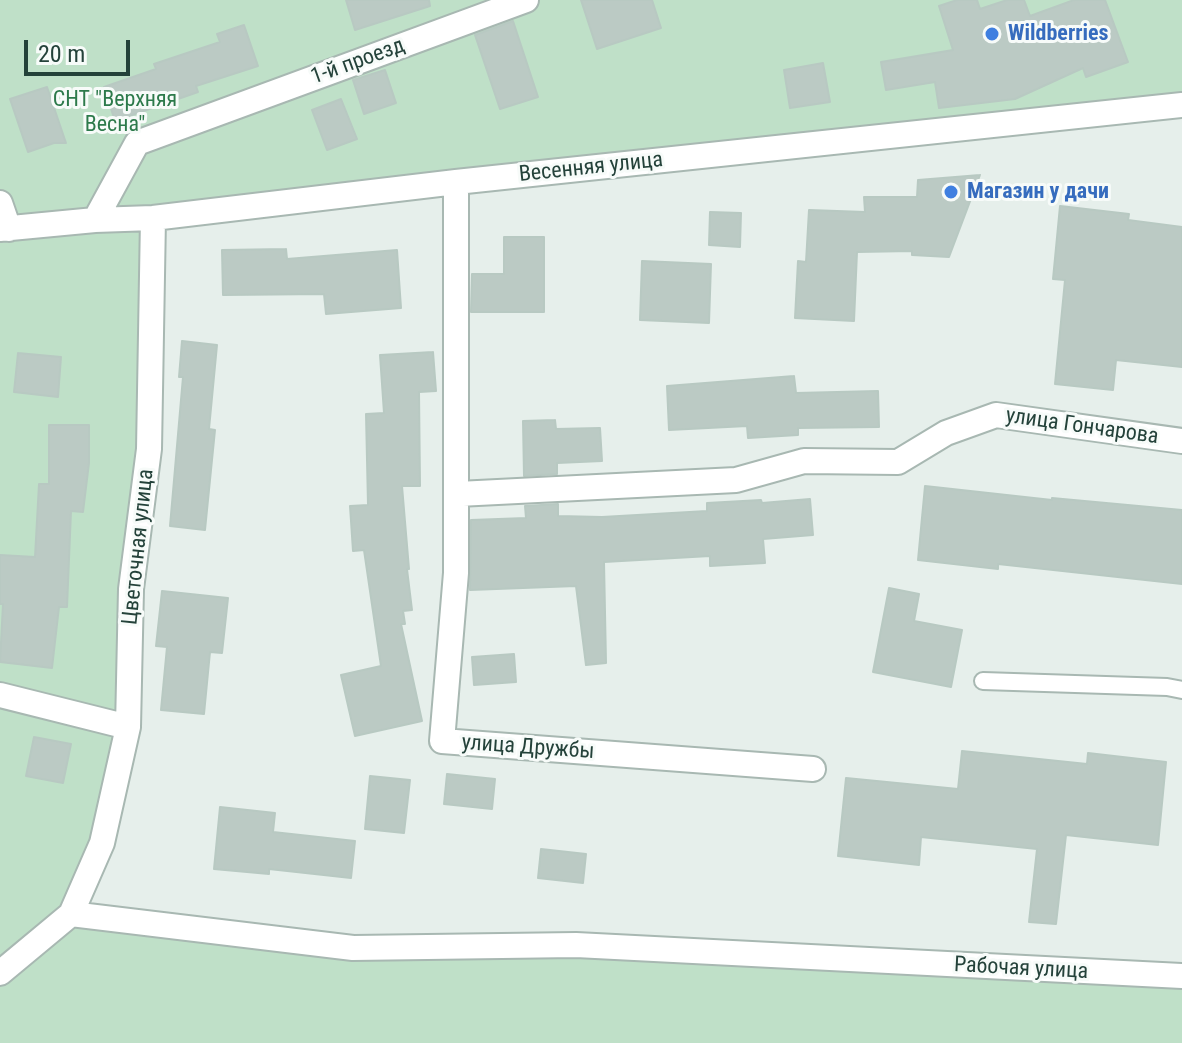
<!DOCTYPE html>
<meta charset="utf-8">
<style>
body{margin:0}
#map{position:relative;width:1182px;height:1043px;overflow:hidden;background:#e6efeb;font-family:"Roboto Condensed",sans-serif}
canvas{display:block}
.scale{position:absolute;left:24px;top:40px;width:106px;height:36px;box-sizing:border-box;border:4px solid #24423a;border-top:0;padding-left:10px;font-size:24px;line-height:28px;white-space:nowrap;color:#24423a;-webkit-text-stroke:6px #f7fbf9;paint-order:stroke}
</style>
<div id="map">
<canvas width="1182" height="1043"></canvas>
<div class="scale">20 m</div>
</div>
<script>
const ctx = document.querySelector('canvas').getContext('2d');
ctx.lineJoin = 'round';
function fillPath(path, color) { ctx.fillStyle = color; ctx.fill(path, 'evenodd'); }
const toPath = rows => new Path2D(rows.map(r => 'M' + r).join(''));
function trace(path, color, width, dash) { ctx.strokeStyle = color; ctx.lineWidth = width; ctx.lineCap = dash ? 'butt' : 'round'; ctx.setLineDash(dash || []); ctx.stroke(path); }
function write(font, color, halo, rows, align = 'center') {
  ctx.font = font + ' "Roboto Condensed",sans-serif'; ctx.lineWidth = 6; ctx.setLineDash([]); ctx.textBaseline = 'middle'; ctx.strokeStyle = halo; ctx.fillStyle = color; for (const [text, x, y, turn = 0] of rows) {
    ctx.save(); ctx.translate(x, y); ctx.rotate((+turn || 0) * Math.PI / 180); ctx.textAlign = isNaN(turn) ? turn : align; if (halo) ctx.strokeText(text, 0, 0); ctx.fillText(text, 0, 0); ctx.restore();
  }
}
fillPath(toPath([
 [0,0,1182,0,1182,105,153,219,128,727,72,914,353,948,1182,976,1182,1043,0,1043]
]), '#bfe0c8');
const building = toPath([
 [346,0,429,0,430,6,355,30,346,0],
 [581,0,652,0,661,28,597,49,581,0],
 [957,0,977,0,980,9,1007,0,1024,0,1030,16,1074,0,1105,0,1128,62,1086,77,1083,68,1015,99,939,108,935,82,886,90,881,62,953,50,939,6,957,0],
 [513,21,538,97,500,109,475,35,513,21],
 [244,25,258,66,196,86,198,92,115,121,104,87,156,69,154,64,220,42,217,34,244,25],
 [823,63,830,102,790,108,784,70,823,63],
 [385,70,396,103,364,114,353,80,385,70],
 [47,87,66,143,54,143,28,152,10,99,47,87],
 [341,99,357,139,327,150,312,110,341,99],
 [980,175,949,257,912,255,912,251,857,252,854,321,795,318,798,261,806,262,809,210,865,212,864,197,917,197,918,180,980,175],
 [1060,206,1129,214,1128,220,1182,227,1182,367,1116,360,1113,390,1055,384,1065,280,1053,279,1060,206],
 [710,212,741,213,740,247,709,245,710,212],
 [504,237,544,237,544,312,471,312,472,274,504,274,504,237],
 [286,249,287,259,397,250,401,308,326,314,324,294,223,295,222,250,286,249],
 [642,261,711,264,709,323,640,320,642,261],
 [182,341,217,345,209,429,215,430,205,530,170,526,183,377,179,377,182,341],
 [433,352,436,391,419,392,420,486,402,486,409,569,407,569,412,610,403,611,405,624,401,624,422,721,355,736,341,675,381,666,364,550,353,551,350,506,368,505,366,414,384,413,380,355,433,352],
 [18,353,61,357,58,397,14,392,18,353],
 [794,376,796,393,878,391,879,427,798,428,798,435,748,438,747,426,669,430,667,386,794,376],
 [555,420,556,429,600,428,602,461,557,463,557,474,524,476,523,421,555,420],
 [49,425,89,425,89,463,83,512,71,511,67,607,59,607,52,668,0,662,3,604,0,604,0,555,35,557,39,484,49,484,49,425],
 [925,486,1052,500,1052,498,1182,510,1182,584,998,564,998,569,918,560,925,486],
 [810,499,813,535,763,539,765,563,710,566,710,556,604,562,606,663,586,665,576,586,470,590,471,520,526,518,525,506,558,504,558,516,602,517,707,511,707,503,761,500,762,503,810,499],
 [889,588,919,594,914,621,962,630,951,687,873,672,889,588],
 [162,591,228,598,222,653,210,652,204,714,161,710,167,647,156,646,162,591],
 [514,654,516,682,474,685,472,657,514,654],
 [34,737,71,744,63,783,26,776,34,737],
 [962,751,1087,764,1088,753,1166,762,1158,845,1066,835,1056,924,1029,922,1037,849,921,837,919,865,838,856,846,778,958,789,962,751],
 [447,774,495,779,492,809,444,804,447,774],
 [370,776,410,780,404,833,365,829,370,776],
 [220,807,275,813,273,832,355,841,351,878,269,869,269,874,214,869,220,807],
 [541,849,586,854,583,883,538,878,541,849]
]);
fillPath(building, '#bbcac4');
trace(building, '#b8c9c2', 2);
const lane = toPath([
 [983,681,1167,687,1182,690]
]);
const street = toPath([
 [456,182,456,573,442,741,813,769],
 [0,203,9,229],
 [95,220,137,143,526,0],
 [0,229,95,220,153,218,456,182,1182,105],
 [458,494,736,480,804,461,898,462,946,433,996,415,1182,441],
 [0,695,128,727],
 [71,914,353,948,576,945,1182,976],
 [0,973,71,914,102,843,128,727,131,589,149,449,153,218]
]);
trace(lane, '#a8b8b2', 20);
trace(street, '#a8b8b2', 28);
trace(lane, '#fff', 16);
trace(street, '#fff', 24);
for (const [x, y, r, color] of [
 [992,34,8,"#3f7fe0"],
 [951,192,8,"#3f7fe0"]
]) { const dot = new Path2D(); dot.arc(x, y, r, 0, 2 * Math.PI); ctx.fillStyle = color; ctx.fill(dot); trace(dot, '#f7fbf9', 3); }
write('bold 22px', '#366cbe', '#f7fbf9', [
 ["Wildberries",1008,34],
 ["Магазин у дачи",967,192]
], 'left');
write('22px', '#24423a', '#f7fbf9', [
 ["1-й проезд",358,62,-20],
 ["Весенняя улица",591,168,-6],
 ["улица Гончарова",1082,427,8],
 ["Цветочная улица",139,547,-84],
 ["улица Дружбы",528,748,4],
 ["Рабочая улица",1021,969,3]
]);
write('22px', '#2d7a4b', '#f7fbf9', [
 ["СНТ \"Верхняя",115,100],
 ["Весна\"",115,125]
]);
</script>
